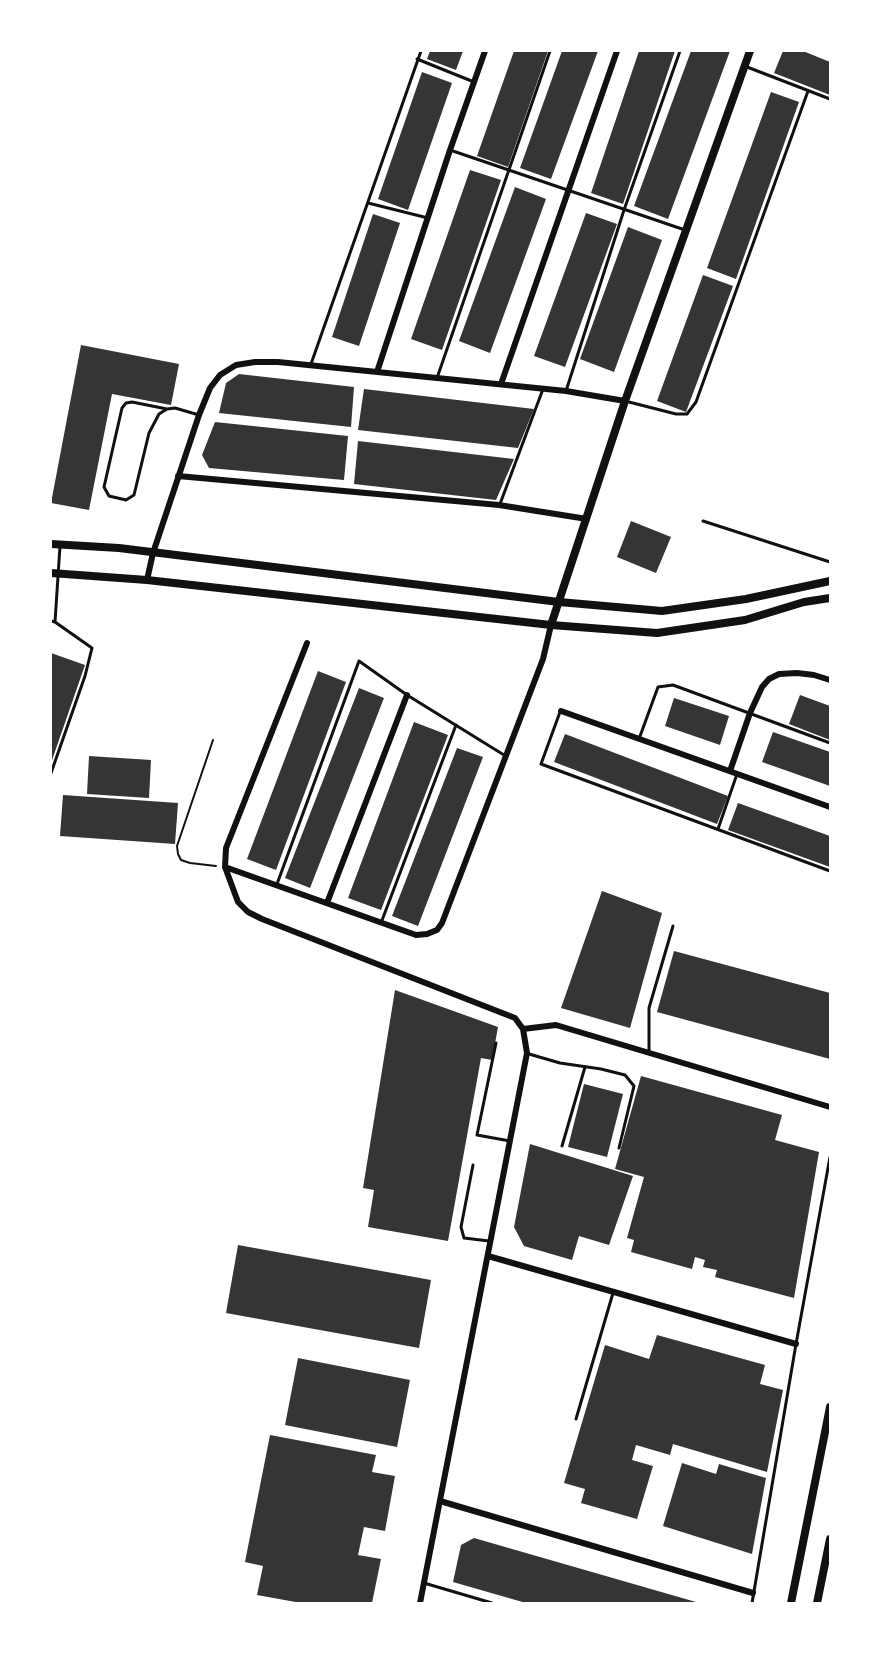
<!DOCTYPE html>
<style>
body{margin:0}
#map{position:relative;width:881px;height:1654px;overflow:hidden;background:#fff;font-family:Karla,sans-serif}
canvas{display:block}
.frame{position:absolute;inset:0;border:52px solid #fff;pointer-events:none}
</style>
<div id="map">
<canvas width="881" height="1654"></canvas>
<div class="frame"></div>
</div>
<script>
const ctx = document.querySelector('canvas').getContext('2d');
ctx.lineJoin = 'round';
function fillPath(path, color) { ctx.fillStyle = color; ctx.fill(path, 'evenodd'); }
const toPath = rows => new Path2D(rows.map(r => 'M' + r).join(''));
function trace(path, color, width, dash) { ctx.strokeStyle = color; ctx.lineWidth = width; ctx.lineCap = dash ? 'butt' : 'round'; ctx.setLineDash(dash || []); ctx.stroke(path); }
fillPath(toPath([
 [430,51,463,51,456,70,427,59],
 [514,51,548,51,508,167,477,156],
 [562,51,598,51,551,179,520,168],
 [639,51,675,51,623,204,591,193],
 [691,51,730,51,668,219,634,206],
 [783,51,803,51,830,62,830,95,774,73],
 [422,72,452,83,408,210,378,199],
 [771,92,799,102,736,279,707,268],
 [470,170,501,180,442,350,411,339],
 [515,187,546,199,490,353,459,341],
 [586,213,617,224,565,367,534,356],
 [373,214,400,223,359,346,332,337],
 [628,227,662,240,614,372,580,359],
 [703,275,733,286,686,412,657,401],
 [81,345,179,364,171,405,112,394,89,510,51,503],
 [239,374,354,387,351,427,219,413,226,383],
 [364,389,534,409,518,448,358,430],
 [215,422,348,436,344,480,209,468,202,455],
 [358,441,514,459,496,500,354,484],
 [631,521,671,537,656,573,617,557],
 [51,653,85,665,51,763],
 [318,671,346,682,276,870,247,859],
 [359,688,384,698,310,888,285,878],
 [800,695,830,706,830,740,789,724],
 [674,698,729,716,720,745,665,726],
 [414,722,448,735,381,910,348,898],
 [773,732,830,752,830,786,762,762],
 [565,734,728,796,717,824,554,762],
 [457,748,483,757,418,926,392,916],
 [89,756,151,760,149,798,87,794],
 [63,795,178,803,175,844,60,836],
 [738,803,830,836,830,867,728,830],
 [602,891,662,913,630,1028,561,1008],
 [674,951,830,993,830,1059,657,1012],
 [395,990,498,1027,492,1060,481,1058,448,1241,368,1227,374,1190,363,1188],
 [641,1076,782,1115,775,1140,819,1152,794,1298,715,1277,717,1270,703,1267,705,1260,695,1257,692,1269,631,1252,634,1240,627,1238,644,1177,615,1169],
 [584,1084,623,1094,607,1157,568,1147],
 [530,1144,633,1176,609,1245,579,1236,572,1260,524,1246,514,1227],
 [238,1245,431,1280,419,1348,226,1313],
 [657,1335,765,1365,760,1384,783,1390,767,1472,673,1444,670,1455,636,1445,632,1460,653,1466,637,1519,581,1503,585,1489,564,1483,605,1345,649,1359],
 [298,1358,410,1380,397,1447,285,1425],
 [270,1435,376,1455,372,1472,395,1476,385,1531,364,1527,358,1555,381,1559,372,1603,301,1603,257,1595,263,1566,245,1562],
 [682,1463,716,1474,719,1464,766,1478,752,1554,663,1526],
 [474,1538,696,1602,696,1603,526,1603,453,1582,461,1545]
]), '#353535');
trace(toPath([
 [213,740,177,846,178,854,181,860,190,863,216,866]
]), '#111', 2);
trace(toPath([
 [417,59,474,82],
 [747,67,830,99],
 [450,150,685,230],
 [368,203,428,218],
 [311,364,421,51],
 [437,378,550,51],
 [566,391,624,210,680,51],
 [625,401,676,414,687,414,696,402,808,91],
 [167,409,132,402,126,403,122,408,104,487,109,496,126,500,134,495,149,433,159,414,167,409,175,408,199,415],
 [500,504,543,389],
 [703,521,830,562],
 [51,621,55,622,92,648,85,676,51,773],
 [55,622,60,546],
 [560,712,541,764,830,871],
 [639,739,658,687,673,685,830,743],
 [718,829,737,774],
 [277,884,359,661,407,695,504,755],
 [381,923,456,725],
 [496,1043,477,1135,510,1141],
 [649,1053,649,1008,673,926],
 [529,1054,560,1063,601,1069,625,1075,634,1086,619,1148],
 [562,1146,585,1067],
 [473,1165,461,1227,464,1238,489,1241],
 [576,1419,613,1293],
 [424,1583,492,1603],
 [752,1603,796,1344,830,1157]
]), '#111', 3);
trace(toPath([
 [377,372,450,150,485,51],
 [501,384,617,51],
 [178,476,499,505,587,519],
 [147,580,153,553,199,415,210,388,220,375,236,365,255,362,278,362,566,391,625,401],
 [307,643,226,848,225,867,238,902,248,912,262,919,515,1018,523,1029,527,1053,420,1603],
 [561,711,830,807],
 [730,771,750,713,762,687,769,679,779,674,797,673,814,675,830,680],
 [225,867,416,935,427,934,437,930,442,923,543,659,551,625],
 [327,903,407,695],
 [523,1029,556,1025,830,1107],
 [488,1256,796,1344],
 [440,1501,753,1593]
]), '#111', 6);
trace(toPath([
 [51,544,119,548,559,602,662,611,746,599,830,581],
 [51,573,147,580,551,625,657,633,745,620,804,602,830,598],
 [551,625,625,401,750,51],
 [791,1603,830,1407],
 [817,1603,830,1539]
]), '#111', 8);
</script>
